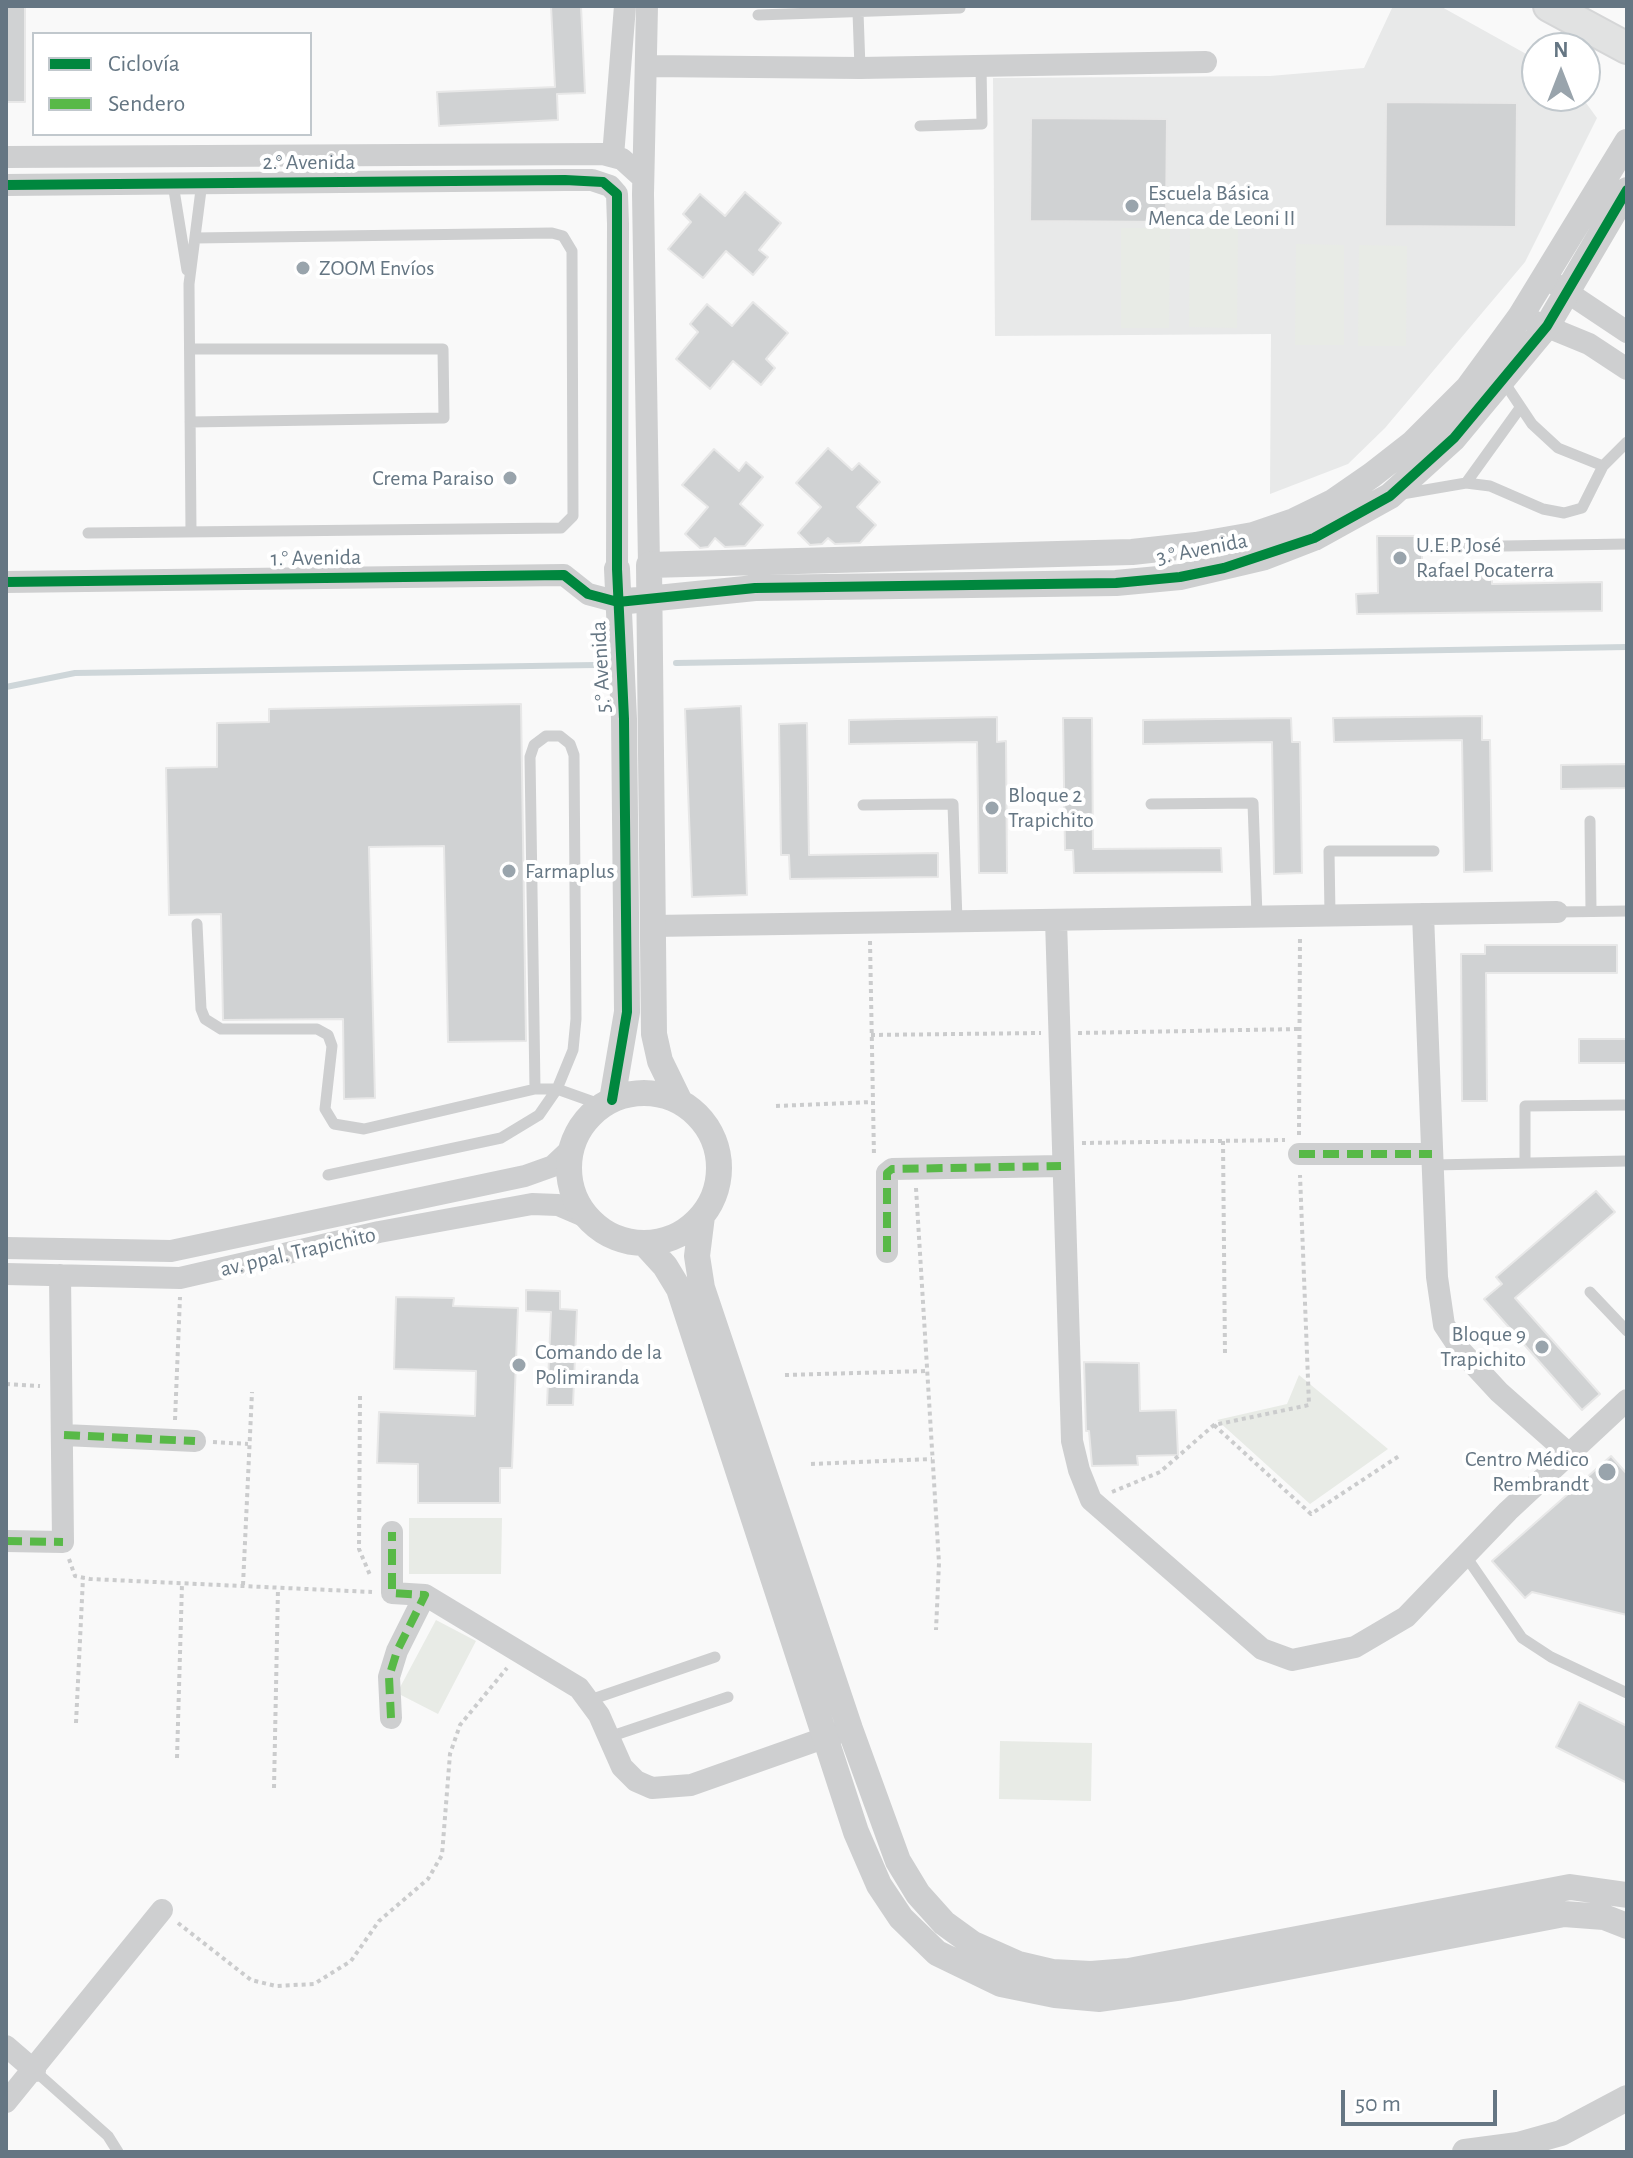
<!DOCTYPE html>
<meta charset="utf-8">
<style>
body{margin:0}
#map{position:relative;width:1633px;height:2158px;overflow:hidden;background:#f9f9f9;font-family:"Alegreya Sans",sans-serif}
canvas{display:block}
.frame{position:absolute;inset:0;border:8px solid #657683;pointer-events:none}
.legend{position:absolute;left:32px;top:32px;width:280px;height:104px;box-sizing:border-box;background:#fff;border:2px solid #c1c8cd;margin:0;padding:10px 14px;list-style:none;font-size:24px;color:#657683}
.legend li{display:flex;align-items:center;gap:16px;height:40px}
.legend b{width:40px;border:2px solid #c1c8cd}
.north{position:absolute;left:1521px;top:32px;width:80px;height:80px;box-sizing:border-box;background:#fff;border:2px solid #c1c8cd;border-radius:50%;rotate:0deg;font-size:22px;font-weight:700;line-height:32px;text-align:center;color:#657683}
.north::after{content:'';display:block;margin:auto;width:28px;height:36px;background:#99a4ac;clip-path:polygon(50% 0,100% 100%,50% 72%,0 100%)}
.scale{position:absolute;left:1341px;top:2090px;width:156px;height:36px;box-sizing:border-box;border:4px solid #657683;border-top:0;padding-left:10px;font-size:24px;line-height:28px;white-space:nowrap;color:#657683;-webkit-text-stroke:6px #fff;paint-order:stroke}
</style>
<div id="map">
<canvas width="1633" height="2158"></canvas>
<div class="frame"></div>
<ul class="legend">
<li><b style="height:10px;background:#00873e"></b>Ciclovía</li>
<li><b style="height:10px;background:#58b947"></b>Sendero</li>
</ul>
<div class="north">N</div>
<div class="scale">50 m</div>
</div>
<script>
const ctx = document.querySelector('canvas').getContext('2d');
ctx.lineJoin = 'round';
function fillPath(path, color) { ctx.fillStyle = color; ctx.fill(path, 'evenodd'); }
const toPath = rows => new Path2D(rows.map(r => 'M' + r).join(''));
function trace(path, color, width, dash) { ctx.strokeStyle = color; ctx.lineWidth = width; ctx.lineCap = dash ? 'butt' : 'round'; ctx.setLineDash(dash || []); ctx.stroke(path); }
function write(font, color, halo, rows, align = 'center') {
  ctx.font = font + ' "Alegreya Sans",sans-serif'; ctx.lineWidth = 8; ctx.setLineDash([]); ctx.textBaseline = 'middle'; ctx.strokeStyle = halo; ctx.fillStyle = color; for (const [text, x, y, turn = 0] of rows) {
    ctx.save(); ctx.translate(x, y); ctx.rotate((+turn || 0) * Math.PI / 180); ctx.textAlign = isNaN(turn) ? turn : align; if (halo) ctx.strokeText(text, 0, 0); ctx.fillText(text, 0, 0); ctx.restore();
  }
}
fillPath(toPath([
 [1393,6,1440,6,1537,60,1537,96,1581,96,1597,118,1525,262,1385,428,1348,464,1270,494,1271,334,995,336,993,78,1270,76,1364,68]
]), '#e8e9e9');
fillPath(toPath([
 [1190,227,1238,228,1237,328,1189,327],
 [1121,228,1170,228,1169,328,1121,328],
 [1296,244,1344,245,1344,345,1295,345],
 [1359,245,1407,246,1406,346,1358,346],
 [1299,1375,1388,1449,1310,1504,1217,1420,1287,1404],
 [409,1518,502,1518,501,1574,409,1574],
 [436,1620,476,1641,438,1714,397,1693],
 [1000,1741,1092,1743,1091,1801,999,1799]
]), '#e8ebe6');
trace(toPath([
 [676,663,1627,647],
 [6,687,75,673,596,665]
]), '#ced6d9', 6);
const building = toPath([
 [6,6,25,6,25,102,6,102,6,6],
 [551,6,581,6,585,93,557,94,558,120,439,126,437,92,555,87,551,6],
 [1386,102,1517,103,1516,227,1385,226,1386,102],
 [1031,118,1167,119,1166,222,1030,221,1031,118],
 [745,192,781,223,759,250,768,257,753,275,726,251,703,278,668,249,691,222,683,214,700,194,725,216,745,192],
 [753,302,788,333,766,359,775,368,761,385,733,361,710,389,676,359,698,332,690,324,707,304,732,326,753,302],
 [828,448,852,470,859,463,880,482,857,507,876,525,860,543,835,544,828,538,822,544,810,545,798,533,821,507,796,483,828,448],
 [714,449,739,471,746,462,763,477,740,504,763,525,745,546,725,547,715,538,708,547,700,548,685,534,708,507,682,485,714,449],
 [1377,536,1422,536,1422,571,1492,571,1492,584,1602,582,1602,611,1357,614,1356,594,1378,593,1377,536],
 [521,704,526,1041,448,1042,444,846,369,847,375,1098,344,1099,343,1019,223,1020,221,914,169,915,166,768,217,767,217,723,269,722,269,709,521,704],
 [741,706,747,895,692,897,685,709,741,706],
 [1482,716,1482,740,1490,740,1492,871,1464,872,1462,740,1334,742,1333,718,1482,716],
 [997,717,997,742,1006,741,1007,873,979,873,977,742,849,744,849,720,997,717],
 [1063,718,1092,718,1093,849,1221,848,1222,872,1074,873,1073,850,1065,850,1063,718],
 [1291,718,1292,742,1300,742,1302,873,1274,874,1272,742,1143,744,1143,720,1291,718],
 [807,723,809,855,938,853,938,877,790,879,789,855,781,855,779,724,807,723],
 [1627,764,1627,788,1561,789,1561,765,1627,764],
 [1485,945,1617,945,1617,973,1486,973,1487,1101,1462,1101,1461,954,1485,954,1485,945],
 [1579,1039,1627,1039,1627,1063,1579,1063,1579,1039],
 [1596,1191,1615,1212,1515,1298,1600,1394,1582,1410,1484,1299,1502,1284,1496,1277,1596,1191],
 [526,1290,560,1291,560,1309,577,1310,573,1405,547,1405,551,1312,526,1311,526,1290],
 [396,1297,454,1298,453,1306,518,1308,512,1468,500,1468,500,1503,418,1503,418,1464,377,1463,379,1412,475,1416,476,1371,394,1369,396,1297],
 [1084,1362,1139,1363,1140,1411,1176,1410,1178,1455,1137,1456,1138,1465,1092,1466,1089,1431,1086,1431,1084,1362],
 [1611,1456,1627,1474,1627,1615,1532,1592,1525,1598,1492,1561,1611,1456],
 [1579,1702,1627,1726,1627,1783,1556,1747,1579,1702]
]);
fillPath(building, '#d0d2d3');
trace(building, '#e8e8e8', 2);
const secondary = toPath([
 [1549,6,1627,48]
]);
trace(secondary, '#d5d6d7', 34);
trace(toPath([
 [870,941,874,1156],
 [1078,1033,1300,1029],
 [871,1035,1041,1033],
 [776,1106,872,1102],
 [1299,1135,1300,935],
 [1223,1141,1225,1355],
 [1082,1143,1285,1140],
 [916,1188,939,1563,936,1630],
 [785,1375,927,1371],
 [6,1384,40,1386],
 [360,1396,359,1549,370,1575],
 [175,1420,180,1297],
 [1214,1425,1311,1514,1399,1456],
 [213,1442,248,1444],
 [811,1464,932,1459],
 [1112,1492,1160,1472,1214,1425,1309,1405,1300,1175],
 [69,1559,75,1576,90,1579,372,1592],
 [243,1585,252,1392],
 [76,1723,83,1578],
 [177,1758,182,1584],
 [274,1788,278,1588],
 [178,1923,251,1980,276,1986,314,1984,351,1961,379,1921,428,1879,442,1855,450,1754,460,1725,507,1668]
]), '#cbcccd', 4, [4, 4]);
trace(toPath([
 [858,12,860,68],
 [758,15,960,8],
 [920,126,982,124,981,66],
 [173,184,187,270],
 [190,349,443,349,444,418,190,422],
 [1502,379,1532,424,1558,448,1603,466],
 [1466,483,1520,408],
 [1402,494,1466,483,1490,486,1543,509,1564,513,1582,508,1603,466,1627,442],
 [191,532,189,284,202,182],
 [88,533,561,528,573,516,572,251,563,236,552,233,195,238],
 [1442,547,1627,544],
 [1151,804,1253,803,1257,916],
 [863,805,953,804,957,921],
 [1590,821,1591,911],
 [1557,912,1627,911],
 [1330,915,1329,851,1434,851],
 [197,924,201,1009,205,1019,221,1029,317,1029,328,1035,332,1046,325,1109,334,1124,364,1129,535,1089,557,1089,602,1105],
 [1525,1163,1525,1106,1627,1105],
 [1433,1165,1627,1161],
 [328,1175,501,1138,539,1115,557,1089,573,1050,576,1019,574,755,570,744,560,736,546,736,534,745,530,757,535,1089],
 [1590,1292,1627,1331],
 [1465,1555,1522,1638,1551,1657,1627,1693],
 [590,1700,715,1657],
 [609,1737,728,1697],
 [35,2071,108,2136,118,2152]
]), '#cecfd0', 11);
trace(toPath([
 [647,6,643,194,649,565],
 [647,66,860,68,1206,62],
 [613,156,625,6],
 [6,157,603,154,622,159,643,178],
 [6,185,565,180,592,180,610,186,617,194,618,224,617,569],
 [1555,284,1627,332],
 [1533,321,1589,344,1627,369],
 [6,582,564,575,588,594,618,602],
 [1423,914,1437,1277,1444,1325,1462,1352,1499,1392,1569,1454],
 [1056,920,1072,1441,1079,1470,1091,1500,1262,1649,1292,1660,1355,1647,1406,1617,1508,1511,1627,1400],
 [653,926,1557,912],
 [1299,1154,1432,1154],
 [6,1248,171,1251,525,1176,553,1166,571,1149],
 [887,1252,887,1173,892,1169,1061,1166],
 [6,1274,180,1278,379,1232,532,1204,558,1205,586,1217],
 [64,1435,195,1441],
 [392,1532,392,1593,425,1595,579,1688,599,1715,622,1767,636,1781,652,1788,691,1785,841,1732],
 [6,1541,63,1542,60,1275],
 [391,1718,389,1677,397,1651,425,1595],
 [6,2046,35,2071],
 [6,2102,162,1910]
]), '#cecfd0', 22);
trace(toPath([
 [618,602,755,588,1116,583,1180,577,1265,557,1314,538,1390,496,1454,438,1547,326,1627,190],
 '569 1168a75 75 0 1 1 150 0a75 75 0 1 1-150 0Z',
 [612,1100,627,1012,624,719,617,569],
 [680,1102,660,1061,654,1034,649,565,1132,552,1196,545,1253,535,1294,521,1333,502,1372,475,1413,443,1468,388,1520,317,1627,142],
 [702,1216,697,1256,702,1288,850,1729,898,1861,918,1894,944,1923,973,1944,1018,1964,1052,1972,1091,1974,1129,1971,1570,1887,1627,1895],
 [644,1243,665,1266,679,1289,856,1832,879,1885,901,1918,937,1953,1001,1984,1055,1995,1100,1999,1178,1988,1564,1914,1604,1917,1627,1926],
 [1465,2152,1518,2145,1561,2133,1627,2098]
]), '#cecfd0', 26);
trace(secondary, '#e1e2e2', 30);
trace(toPath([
 [1299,1154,1432,1154],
 [887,1252,887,1173,892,1169,1061,1166],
 [64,1435,195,1441],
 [6,1541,63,1542],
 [391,1718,389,1677,397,1651,425,1595,392,1593,392,1532]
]), '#58b947', 8, [16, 8]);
trace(toPath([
 [6,185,565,180,603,182,617,194,617,569,624,719,627,1012,612,1100],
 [6,582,564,575,588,594,618,602,755,588,1116,583,1180,577,1224,568,1314,538,1390,496,1454,438,1547,326,1627,190]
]), '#00873e', 10);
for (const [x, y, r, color] of [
 [1132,206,8,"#99a4ac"],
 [303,268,8,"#99a4ac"],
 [510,478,8,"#99a4ac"],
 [1400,558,8,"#99a4ac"],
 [992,808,8,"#99a4ac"],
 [509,871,8,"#99a4ac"],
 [1542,1347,8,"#99a4ac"],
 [519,1365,8,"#99a4ac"],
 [1607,1472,10,"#99a4ac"]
]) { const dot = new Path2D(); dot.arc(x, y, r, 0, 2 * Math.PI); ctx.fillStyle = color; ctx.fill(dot); trace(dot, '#fff', 3); }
write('22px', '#657683', '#fff', [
 ["2.° Avenida",309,162],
 ["3.° Avenida",1202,549,-11],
 ["1.° Avenida",316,558,-1],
 ["5.° Avenida",601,667,-93],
 ["av. ppal. Trapichito",298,1252,-13]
]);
write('22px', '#657683', '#fff', [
 ["Escuela Básica",1148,193],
 ["Menca de Leoni II",1148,218],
 ["ZOOM Envíos",319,268],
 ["Crema Paraiso",494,478,"right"],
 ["U.E.P. José",1416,545],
 ["Rafael Pocaterra",1416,570],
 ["Bloque 2",1008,795],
 ["Trapichito",1008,820],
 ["Farmaplus",525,871],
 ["Bloque 9",1526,1334,"right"],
 ["Trapichito",1526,1359,"right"],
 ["Comando de la",535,1352],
 ["Polimiranda",535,1377],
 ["Centro Médico",1589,1459,"right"],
 ["Rembrandt",1589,1484,"right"]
], 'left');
</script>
